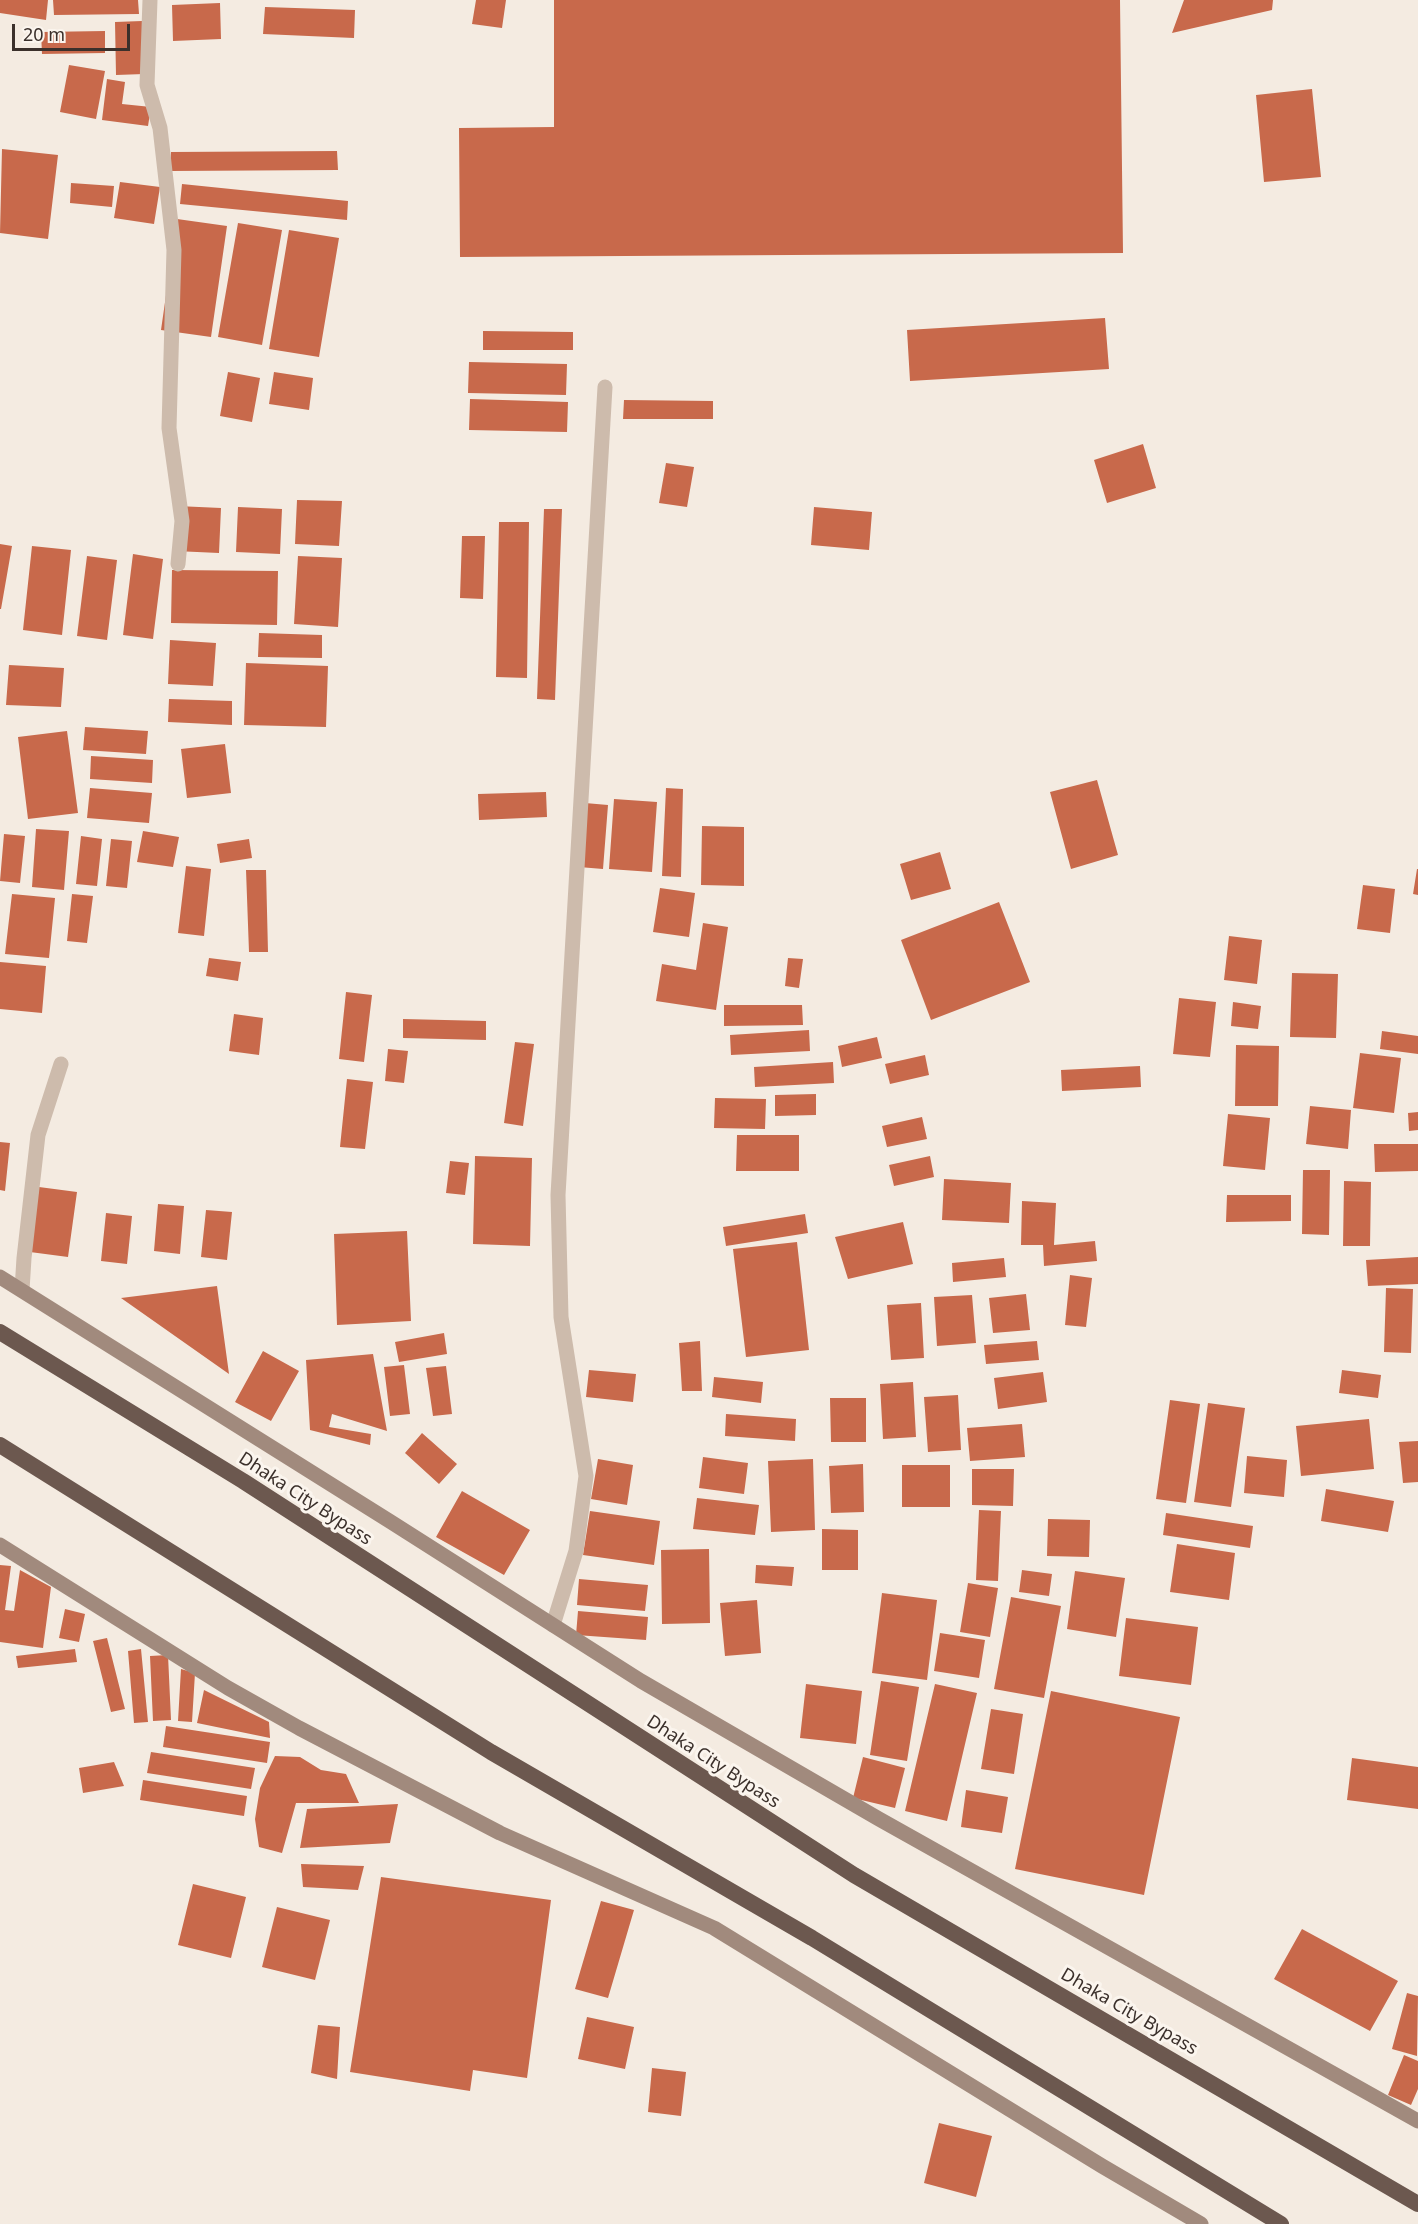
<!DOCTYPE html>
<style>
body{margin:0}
#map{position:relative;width:1418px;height:2224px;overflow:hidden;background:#f4ebe1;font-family:"Noto Sans",sans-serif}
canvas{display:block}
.scale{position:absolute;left:12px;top:24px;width:118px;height:27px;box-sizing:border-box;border:3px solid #3b302b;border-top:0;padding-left:8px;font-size:18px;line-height:21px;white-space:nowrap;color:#3b302b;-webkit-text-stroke:4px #fbf5ee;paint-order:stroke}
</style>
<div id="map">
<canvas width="1418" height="2224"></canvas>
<div class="scale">20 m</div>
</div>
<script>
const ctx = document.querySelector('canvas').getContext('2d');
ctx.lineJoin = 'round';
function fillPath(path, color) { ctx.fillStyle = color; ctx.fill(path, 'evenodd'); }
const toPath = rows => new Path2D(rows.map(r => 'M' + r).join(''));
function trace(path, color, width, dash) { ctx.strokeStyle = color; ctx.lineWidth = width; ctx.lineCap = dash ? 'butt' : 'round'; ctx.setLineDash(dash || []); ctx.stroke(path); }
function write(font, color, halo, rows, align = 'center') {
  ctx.font = font + ' "Noto Sans",sans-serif'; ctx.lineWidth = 6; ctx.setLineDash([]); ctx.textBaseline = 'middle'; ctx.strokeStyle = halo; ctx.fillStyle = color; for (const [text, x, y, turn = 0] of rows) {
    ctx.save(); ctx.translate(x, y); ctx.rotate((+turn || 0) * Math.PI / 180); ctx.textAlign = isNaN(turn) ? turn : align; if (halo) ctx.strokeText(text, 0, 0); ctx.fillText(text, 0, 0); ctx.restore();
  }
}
fillPath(toPath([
 [0,0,48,0,46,20,0,13],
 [53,0,138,0,139,14,54,15],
 [476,0,506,0,502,28,472,24],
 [554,0,1120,0,1123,253,460,257,459,128,554,127],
 [1184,0,1273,0,1272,10,1172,33],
 [220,3,221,39,173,41,172,5],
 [265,7,355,10,354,38,263,34],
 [142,21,144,74,116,75,115,22],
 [105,31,105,53,42,54,41,32],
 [69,65,105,71,96,119,60,112],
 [107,79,125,82,122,104,151,107,148,126,102,120],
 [1312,89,1321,177,1264,182,1256,95],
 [2,149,58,155,48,239,0,233],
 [337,151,338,170,170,171,171,152],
 [120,182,160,187,154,224,114,218],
 [71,183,114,186,112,207,70,203],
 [182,184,348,201,347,220,180,204],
 [177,219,227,226,211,337,161,330],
 [238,223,282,230,262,345,218,337],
 [289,230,339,238,319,357,269,349],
 [1105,318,1109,369,910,381,907,330],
 [483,331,573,332,573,350,483,350],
 [469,362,567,364,566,395,468,393],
 [228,372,260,378,252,422,220,416],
 [274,372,313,378,309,410,269,404],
 [470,399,568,402,567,432,469,430],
 [624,400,713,401,713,419,623,419],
 [1143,444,1156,488,1107,503,1094,460],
 [666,463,694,467,687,507,659,503],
 [297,500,342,501,339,546,295,544],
 [177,506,221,508,219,553,175,551],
 [238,507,282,509,280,554,236,552],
 [814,507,872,512,869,550,811,545],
 [544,509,562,509,555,700,537,699],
 [499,522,529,522,527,678,496,677],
 [462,536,485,536,483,599,460,598],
 [0,544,12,546,1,609,0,609],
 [32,546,71,550,62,635,23,630],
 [133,554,163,559,153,639,123,635],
 [87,556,117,560,107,640,77,636],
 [298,556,342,558,338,627,294,624],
 [172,570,278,571,277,625,171,623],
 [259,633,322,635,322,658,258,657],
 [170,640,216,643,213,686,168,684],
 [246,663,328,666,326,727,244,725],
 [9,665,64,668,61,707,6,705],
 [169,699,232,701,232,725,168,722],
 [85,727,148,731,146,754,83,750],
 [67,731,78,813,28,819,18,737],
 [225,744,231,793,187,798,181,749],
 [91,756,153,760,152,783,90,779],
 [1097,780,1118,855,1071,869,1050,792],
 [90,788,152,793,149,823,87,818],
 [666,788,683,789,681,877,662,876],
 [546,792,547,817,479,820,478,794],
 [614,799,657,802,652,872,609,869],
 [585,803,608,805,603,869,579,867],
 [702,826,744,827,744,886,701,885],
 [36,829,69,831,64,890,32,887],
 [143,831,179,837,173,867,137,862],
 [4,834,25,836,20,883,0,881],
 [81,836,102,839,97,886,76,884],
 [111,839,132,841,127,888,106,886],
 [249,839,252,858,220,863,217,844],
 [940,852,951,889,911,900,900,864],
 [186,866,211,869,204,936,178,933],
 [1417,869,1418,869,1418,895,1413,894],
 [246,870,266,870,268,952,249,952],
 [1363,885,1395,889,1390,933,1357,929],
 [660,888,695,893,689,937,653,932],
 [12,894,55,898,49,958,5,954],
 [72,894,93,896,87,943,67,941],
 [999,902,1030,982,931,1020,901,940],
 [703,923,728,927,716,1010,656,1001,662,964,696,970],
 [1229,936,1262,940,1257,984,1224,980],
 [209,958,241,962,238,981,206,976],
 [788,958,803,959,799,988,785,986],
 [0,962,46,966,42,1013,0,1009],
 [1292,973,1338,974,1336,1038,1290,1037],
 [346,992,372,995,364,1062,339,1059],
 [1179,998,1216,1002,1210,1057,1173,1054],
 [1233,1002,1261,1006,1258,1029,1231,1026],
 [724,1005,802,1005,803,1025,724,1026],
 [234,1014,263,1018,259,1055,229,1051],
 [403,1019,486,1021,486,1040,403,1038],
 [809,1030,810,1051,731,1055,730,1035],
 [1382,1031,1418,1036,1418,1054,1380,1049],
 [877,1037,882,1058,842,1067,838,1046],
 [515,1042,534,1044,523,1126,504,1123],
 [1236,1045,1279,1046,1278,1106,1235,1106],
 [388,1049,408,1051,404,1083,385,1081],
 [1360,1053,1401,1058,1394,1113,1353,1108],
 [925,1055,929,1075,890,1084,885,1064],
 [833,1062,834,1083,755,1087,754,1067],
 [1140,1066,1141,1087,1062,1091,1061,1070],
 [347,1079,373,1082,365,1149,340,1147],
 [816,1094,816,1115,775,1116,775,1095],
 [715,1098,766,1099,765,1129,714,1128],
 [1310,1106,1351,1110,1348,1149,1306,1144],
 [1418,1112,1418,1130,1409,1131,1408,1113],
 [1228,1114,1270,1118,1265,1170,1223,1166],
 [922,1117,927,1139,887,1147,882,1126],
 [737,1135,799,1135,799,1171,736,1171],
 [0,1142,10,1143,5,1191,0,1190],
 [1374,1144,1418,1144,1418,1171,1375,1172],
 [475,1156,532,1158,530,1246,473,1244],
 [930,1156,934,1177,894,1186,889,1165],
 [450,1161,469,1163,465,1195,446,1193],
 [1303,1170,1330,1170,1329,1235,1302,1234],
 [944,1179,1011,1183,1009,1223,942,1220],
 [1344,1181,1371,1182,1370,1246,1343,1246],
 [39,1187,77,1192,68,1257,30,1252],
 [1227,1195,1291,1195,1291,1221,1226,1222],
 [1022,1201,1056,1203,1054,1245,1095,1241,1097,1261,1044,1266,1043,1245,1021,1245],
 [158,1204,184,1206,180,1254,154,1251],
 [206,1210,232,1212,227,1260,201,1257],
 [106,1213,132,1216,127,1264,101,1261],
 [805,1214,808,1233,726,1246,723,1227],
 [903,1222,913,1264,848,1279,835,1237],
 [407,1231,411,1321,337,1325,334,1234],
 [797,1242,809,1350,746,1357,733,1249],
 [1418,1257,1418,1284,1368,1286,1366,1260],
 [1004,1258,1006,1277,953,1282,952,1263],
 [1070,1275,1092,1278,1086,1327,1065,1325],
 [217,1286,229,1374,121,1298],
 [1386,1288,1413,1289,1411,1353,1384,1352],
 [1026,1294,1030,1330,993,1333,989,1298],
 [972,1295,976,1343,937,1346,934,1297],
 [921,1303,924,1358,891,1360,887,1305],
 [444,1333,447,1354,399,1362,395,1342],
 [700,1341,702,1391,682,1391,679,1343],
 [1037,1341,1039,1360,986,1364,984,1345],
 [263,1351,299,1371,271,1421,235,1402],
 [373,1354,387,1431,332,1414,329,1427,371,1434,370,1445,310,1430,306,1360],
 [404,1365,410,1414,390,1416,384,1367],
 [446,1366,452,1414,433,1416,426,1368],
 [589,1370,636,1374,633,1402,586,1397],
 [1342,1370,1381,1375,1378,1398,1339,1393],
 [1043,1372,1047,1402,998,1409,994,1378],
 [714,1377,763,1382,761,1403,712,1397],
 [913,1382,916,1437,883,1439,880,1384],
 [958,1395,961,1450,928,1452,924,1397],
 [830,1398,866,1398,866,1442,831,1442],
 [1170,1400,1200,1404,1186,1503,1156,1499],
 [1208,1403,1245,1408,1231,1507,1194,1502],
 [726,1414,796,1419,795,1441,725,1436],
 [1369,1419,1374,1469,1301,1476,1296,1426],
 [1022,1424,1025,1457,970,1461,967,1428],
 [422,1433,457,1464,439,1484,405,1453],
 [1418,1441,1418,1482,1403,1483,1399,1442],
 [1247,1456,1287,1460,1284,1497,1244,1493],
 [703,1457,748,1463,744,1494,699,1488],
 [598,1459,633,1465,627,1505,591,1499],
 [813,1459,815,1530,771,1532,768,1461],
 [863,1464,864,1512,831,1513,829,1466],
 [902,1465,950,1465,950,1507,902,1507],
 [972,1469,1014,1469,1013,1506,972,1505],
 [1326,1489,1394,1501,1388,1532,1321,1521],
 [462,1491,530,1530,504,1575,436,1537],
 [697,1498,759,1505,755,1535,693,1529],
 [979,1510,1001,1511,998,1581,976,1580],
 [590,1511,660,1521,654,1565,583,1555],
 [1166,1513,1253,1526,1250,1548,1163,1535],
 [1048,1519,1090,1520,1089,1557,1047,1556],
 [822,1529,858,1530,858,1570,822,1570],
 [1177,1544,1235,1553,1229,1600,1170,1592],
 [709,1549,710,1623,662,1624,661,1550],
 [0,1565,11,1566,5,1610,14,1611,20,1570,51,1587,43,1648,0,1642],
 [756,1565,794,1567,792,1586,755,1583],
 [1022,1570,1052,1574,1049,1596,1019,1592],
 [1075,1571,1125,1578,1116,1637,1067,1629],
 [579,1579,648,1585,645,1611,577,1605],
 [968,1583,998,1588,990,1637,960,1632],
 [882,1593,937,1600,927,1680,872,1673],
 [1011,1597,1061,1606,1044,1698,994,1689],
 [757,1600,761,1653,725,1656,720,1603],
 [65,1609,85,1614,79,1642,59,1638],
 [578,1611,648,1617,646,1640,576,1635],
 [1126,1618,1198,1627,1191,1685,1119,1676],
 [940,1633,985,1640,979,1678,934,1671],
 [107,1638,125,1709,111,1712,93,1641],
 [75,1649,77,1662,18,1668,16,1656],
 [141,1649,148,1722,134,1723,128,1651],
 [168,1655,171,1720,153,1721,150,1656],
 [181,1669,195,1673,192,1722,178,1721],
 [881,1681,919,1687,907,1761,870,1755],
 [806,1684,862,1691,856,1744,800,1738],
 [935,1684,977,1693,947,1821,905,1811],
 [204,1690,269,1722,270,1738,197,1723],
 [1051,1691,1180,1717,1144,1895,1015,1869],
 [991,1709,1023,1714,1014,1774,981,1769],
 [166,1726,270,1742,267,1763,163,1747],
 [151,1752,255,1768,251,1789,147,1773],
 [275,1756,300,1757,321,1770,346,1774,359,1803,296,1803,282,1853,259,1847,255,1819,260,1788],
 [863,1757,905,1768,895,1808,853,1798],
 [1352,1758,1418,1767,1418,1809,1347,1800],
 [114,1762,124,1786,83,1793,79,1768],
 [143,1780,247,1796,244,1816,140,1800],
 [966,1790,1008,1797,1002,1833,961,1827],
 [398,1804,390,1843,300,1848,307,1809],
 [301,1864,364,1866,358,1890,303,1887],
 [381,1877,551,1900,527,2078,473,2070,470,2091,350,2072],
 [193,1884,246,1897,231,1958,178,1945],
 [601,1901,634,1910,608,1998,575,1989],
 [277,1907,330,1920,315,1980,262,1967],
 [1302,1929,1398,1981,1370,2031,1274,1979],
 [1407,1993,1418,1996,1417,2056,1392,2049],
 [587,2017,634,2027,625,2069,578,2059],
 [318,2025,340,2027,337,2079,311,2073],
 [1404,2055,1418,2061,1418,2089,1411,2105,1388,2095],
 [652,2068,686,2072,681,2116,648,2112],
 [939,2123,992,2136,976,2197,924,2183]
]), '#c8694b');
trace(toPath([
 [150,0,147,85,160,128,174,250,169,428,182,521,178,564],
 [22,1290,24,1258,38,1135,61,1064],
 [553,1625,576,1551,586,1476,561,1317,558,1195,605,387]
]), '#cdbbac', 15);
trace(toPath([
 [0,1277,391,1522,641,1681,879,1819,1418,2121],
 [0,1545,228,1688,299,1728,500,1833,714,1928,1102,2166,1201,2224]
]), '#a18a7d', 15);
trace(toPath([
 [0,1332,243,1481,854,1875,1418,2204],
 [0,1445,491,1752,812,1938,1281,2224]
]), '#6c584f', 16);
write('18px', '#3b302b', '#fbf5ee', [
 ["Dhaka City Bypass",305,1499,33],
 ["Dhaka City Bypass",713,1762,33],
 ["Dhaka City Bypass",1129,2012,30]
]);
</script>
